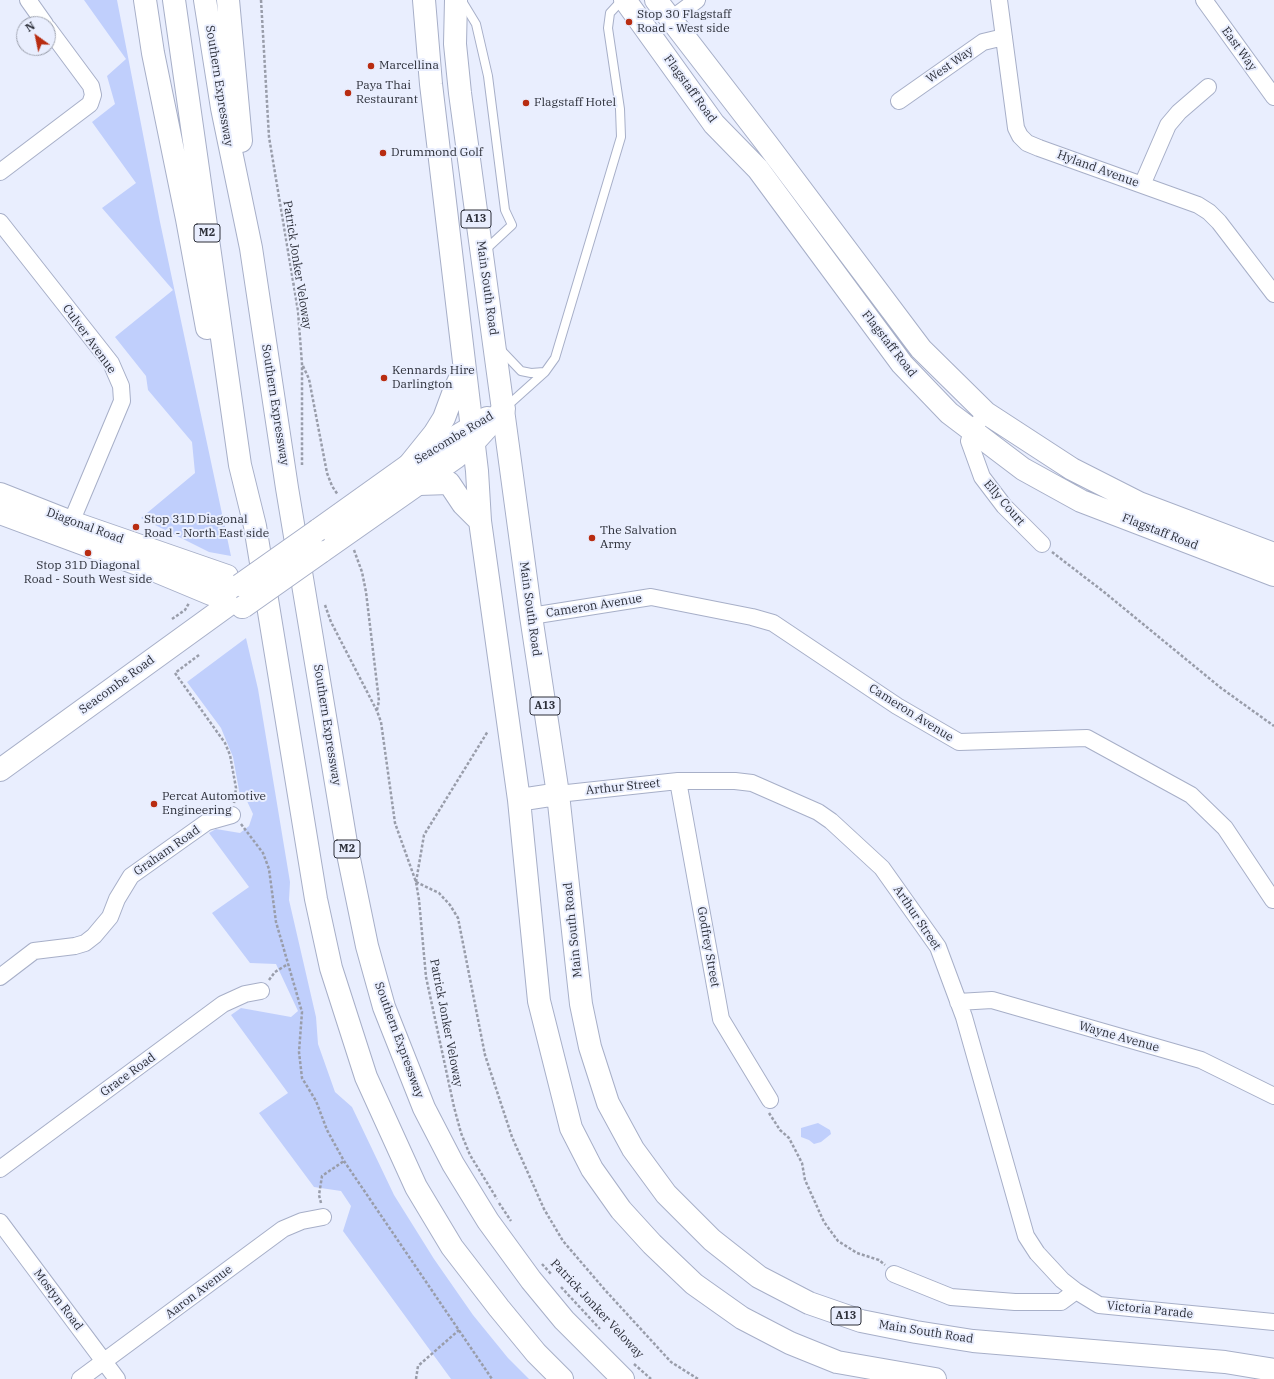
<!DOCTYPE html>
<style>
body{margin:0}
#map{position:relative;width:1274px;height:1379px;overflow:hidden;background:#e9eefe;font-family:"IBM Plex Serif",serif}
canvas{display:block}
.north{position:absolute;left:16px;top:16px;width:40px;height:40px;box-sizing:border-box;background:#e9eefe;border:1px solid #9da2af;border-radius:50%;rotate:327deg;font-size:11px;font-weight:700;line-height:16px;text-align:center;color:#2c2f39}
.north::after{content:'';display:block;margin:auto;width:14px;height:18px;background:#b82c11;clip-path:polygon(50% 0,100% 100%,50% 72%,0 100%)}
</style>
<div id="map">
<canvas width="1274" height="1379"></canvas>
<div class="north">N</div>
</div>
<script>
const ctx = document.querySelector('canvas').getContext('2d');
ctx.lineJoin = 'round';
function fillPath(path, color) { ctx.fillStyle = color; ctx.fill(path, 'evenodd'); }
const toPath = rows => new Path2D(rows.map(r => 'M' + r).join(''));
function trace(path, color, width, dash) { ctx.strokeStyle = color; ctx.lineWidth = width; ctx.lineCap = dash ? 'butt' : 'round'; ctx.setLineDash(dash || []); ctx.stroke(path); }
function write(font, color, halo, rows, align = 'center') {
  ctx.font = font + ' "IBM Plex Serif",serif'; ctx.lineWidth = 4; ctx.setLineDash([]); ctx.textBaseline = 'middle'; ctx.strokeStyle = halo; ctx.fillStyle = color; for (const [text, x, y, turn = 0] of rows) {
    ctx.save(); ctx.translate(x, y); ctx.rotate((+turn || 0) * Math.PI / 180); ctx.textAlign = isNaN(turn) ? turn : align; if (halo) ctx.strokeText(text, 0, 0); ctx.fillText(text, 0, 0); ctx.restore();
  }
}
fillPath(toPath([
 [84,0,117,0,160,222,231,556,209,552,141,518,195,473,192,442,148,390,146,376,115,337,173,290,102,208,136,183,92,122,115,104,107,76,126,59],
 [246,638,258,689,290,882,289,900,316,1017,318,1044,335,1092,352,1107,394,1195,434,1259,473,1315,508,1358,529,1379,451,1379,343,1231,351,1206,341,1191,314,1187,259,1113,288,1093,231,1015,241,1008,291,1017,298,1011,276,964,250,963,212,913,249,887,209,833,216,829,240,833,249,826,253,814,247,801,240,796,233,757,221,728,187,682],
 [818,1123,830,1130,831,1134,821,1142,814,1144,809,1140,801,1137,801,1128]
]), '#c0cffc');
const service = toPath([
 [462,1,476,24,488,76,505,210,512,225,484,251],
 [500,349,521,371,531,373,544,372],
 [506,407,545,372,555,358,621,137,620,109,608,28,610,13,622,0]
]);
const minor = toPath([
 [28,0,45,24],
 [999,0,1016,128,1020,136,1027,143,1039,148,1198,205,1209,212,1219,222,1274,294],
 [1204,0,1274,97],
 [670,20,697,0],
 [899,101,983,42,1004,37],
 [0,172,90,104,93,95,91,86,48,28],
 [1142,185,1168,125,1179,112,1208,87],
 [0,222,111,363,121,386,122,401,67,532],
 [978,423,972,431,969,441,982,477,1004,506,1042,544],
 [531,616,651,597,752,617,773,623,897,706,959,742,1087,738,1191,795,1225,828,1273,900],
 [678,781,721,1019,770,1100],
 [558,794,678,781,735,781,752,783,818,812,831,821,882,868,938,947,964,1017,1026,1236,1037,1253,1062,1280,1076,1291],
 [0,977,34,951,75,946,85,943,94,936,110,917,117,899,131,876,207,822,232,815],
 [958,1002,992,1000,1201,1060,1274,1096],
 [0,1169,223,1004,245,994,261,991],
 [0,1222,117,1379],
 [894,1274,951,1297,1015,1302,1061,1302,1076,1291,1099,1305,1274,1322],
 [80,1379,283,1229,302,1221,323,1217]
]);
const secondary = toPath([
 [625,0,714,124,758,169,902,364,949,413,1023,469,1081,501,1274,575],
 [656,0,767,144,921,349,986,413,1072,469,1139,503,1274,554],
 [0,494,71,522,227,576,235,600],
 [0,513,151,569,211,594,235,600,242,607],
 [318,530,409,465,487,418],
 [321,552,455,458,474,442,504,409],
 [0,770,235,600,240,585]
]);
const trunk = toPath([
 [424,0,431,84,477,471,480,521,519,800,539,1001,571,1128,592,1169,621,1210,652,1244,694,1284,742,1318,790,1343,837,1362,935,1379],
 [456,0,455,44,460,93,531,616,558,794,581,1004,590,1047,608,1103,633,1149,666,1194,712,1240,759,1277,809,1303,861,1321,916,1332,973,1341,1225,1362,1274,1370],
 [409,465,434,434,444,418,454,391,464,370],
 [419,484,449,483,463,504,480,521],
 [519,800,558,794]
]);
const motorway = toPath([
 [145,0,153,53,187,219,207,328],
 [174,0,240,465,255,526,316,899,331,968,366,1077,416,1187,452,1247,499,1308,536,1353,562,1379],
 [205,0,222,108,251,248,287,488,347,849,367,946,384,1007,424,1108,453,1164,488,1221,531,1280,564,1320,623,1379],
 [228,0,241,141]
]);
trace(service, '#a7afc8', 10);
trace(minor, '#a7afc8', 18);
trace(secondary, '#a7afc8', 24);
trace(trunk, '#a7afc8', 24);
trace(motorway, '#a7afc8', 24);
trace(toPath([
 [261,0,269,137,298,311,302,364,302,465],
 [303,366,309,379,327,473,332,486,338,495],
 [354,550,362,572,366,592,379,701,377,710],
 [1052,552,1104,592,1221,688,1274,726],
 [325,605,331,622,377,711,381,722,395,823,416,882,419,900,426,977,454,1107,461,1133,470,1155,497,1199],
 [172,619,185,610,189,603],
 [199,655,175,673,225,743,230,755,236,788,234,803],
 [241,824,263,853,269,869,276,922,302,1012,299,1052,302,1078,316,1101,327,1130,344,1161,492,1379],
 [416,882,439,893,450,905,458,918,485,1055,512,1137,544,1209,563,1241,605,1290,671,1362,698,1379],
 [416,882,424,835,488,731],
 [269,980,275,972,288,964],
 [769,1113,780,1130,789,1138,802,1163,805,1180,824,1222,838,1241,857,1253,879,1260,885,1265],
 [321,1203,319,1195,322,1176,344,1161],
 [499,1203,511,1221],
 [542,1264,552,1275],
 [561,1287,600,1329],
 [634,1364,651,1379],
 [416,1379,418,1366,459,1330]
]), '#999daa', 2.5, [3, 2]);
trace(service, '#fff', 8);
trace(minor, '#fff', 16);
trace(secondary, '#fff', 22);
trace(trunk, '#fff', 22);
trace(motorway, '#fff', 22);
const secondaryBridge = toPath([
 [240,585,318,530],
 [243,607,321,552]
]);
trace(secondaryBridge, '#a7afc8', 24, []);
trace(secondaryBridge, '#fff', 22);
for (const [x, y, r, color] of [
 [629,22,4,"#b82c11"],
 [371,66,4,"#b82c11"],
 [348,93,4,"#b82c11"],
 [526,103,4,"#b82c11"],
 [383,153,4,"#b82c11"],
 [384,378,4,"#b82c11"],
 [136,527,4,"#b82c11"],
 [592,538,4,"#b82c11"],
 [88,553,4,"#b82c11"],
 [154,804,4,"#b82c11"]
]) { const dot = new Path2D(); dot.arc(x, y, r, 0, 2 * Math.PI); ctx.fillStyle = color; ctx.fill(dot); trace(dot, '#e9eefe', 1.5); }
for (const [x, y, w] of [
 [476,219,30],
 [207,233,26],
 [545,706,30],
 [347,849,26],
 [846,1316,30]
]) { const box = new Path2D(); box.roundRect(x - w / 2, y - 9, w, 18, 3); ctx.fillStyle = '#e9eefe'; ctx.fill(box); trace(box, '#2c2f39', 1); }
write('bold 11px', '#2c2f39', null, [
 ["A13",476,219],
 ["M2",207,233],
 ["A13",545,706],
 ["M2",347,849],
 ["A13",846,1316]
]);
write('12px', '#2c2f39', '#e9eefe', [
 ["Stop 30 Flagstaff",637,15],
 ["Road - West side",637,29],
 ["Marcellina",379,66],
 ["Paya Thai",356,86],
 ["Restaurant",356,100],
 ["Flagstaff Hotel",534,103],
 ["Drummond Golf",391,153],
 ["Kennards Hire",392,371],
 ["Darlington",392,385],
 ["Stop 31D Diagonal",144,520],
 ["Road - North East side",144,534],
 ["The Salvation",600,531],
 ["Army",600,545],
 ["Stop 31D Diagonal",88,566,"center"],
 ["Road - South West side",88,580,"center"],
 ["Percat Automotive",162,797],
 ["Engineering",162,811]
], 'left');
write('12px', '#2c2f39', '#e9eefe', [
 ["East Way",1239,49,54],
 ["West Way",950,65,-35],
 ["Southern Expressway",219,86,81],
 ["Flagstaff Road",690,89,54],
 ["Hyland Avenue",1098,169,20],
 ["Patrick Jonker Veloway",297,265,81],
 ["Main South Road",487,288,82],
 ["Culver Avenue",89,339,54],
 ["Flagstaff Road",889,344,52],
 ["Southern Expressway",275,405,81],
 ["Seacombe Road",454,438,-31],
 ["Elly Court",1004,503,49],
 ["Diagonal Road",85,526,20],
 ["Flagstaff Road",1160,532,21],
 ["Cameron Avenue",594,606,-9],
 ["Main South Road",530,609,82],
 ["Seacombe Road",117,685,-36],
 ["Cameron Avenue",911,713,32],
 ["Southern Expressway",327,725,81],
 ["Arthur Street",623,787,-6],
 ["Graham Road",167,851,-35],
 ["Arthur Street",917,918,56],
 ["Main South Road",573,930,-96],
 ["Godfrey Street",708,947,80],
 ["Patrick Jonker Veloway",446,1023,79],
 ["Wayne Avenue",1119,1037,16],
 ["Southern Expressway",399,1040,70],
 ["Grace Road",128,1075,-36],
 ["Aaron Avenue",199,1292,-37],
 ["Mostyn Road",58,1300,53],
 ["Patrick Jonker Veloway",597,1309,47],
 ["Victoria Parade",1150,1310,6],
 ["Main South Road",926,1332,9]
]);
</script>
